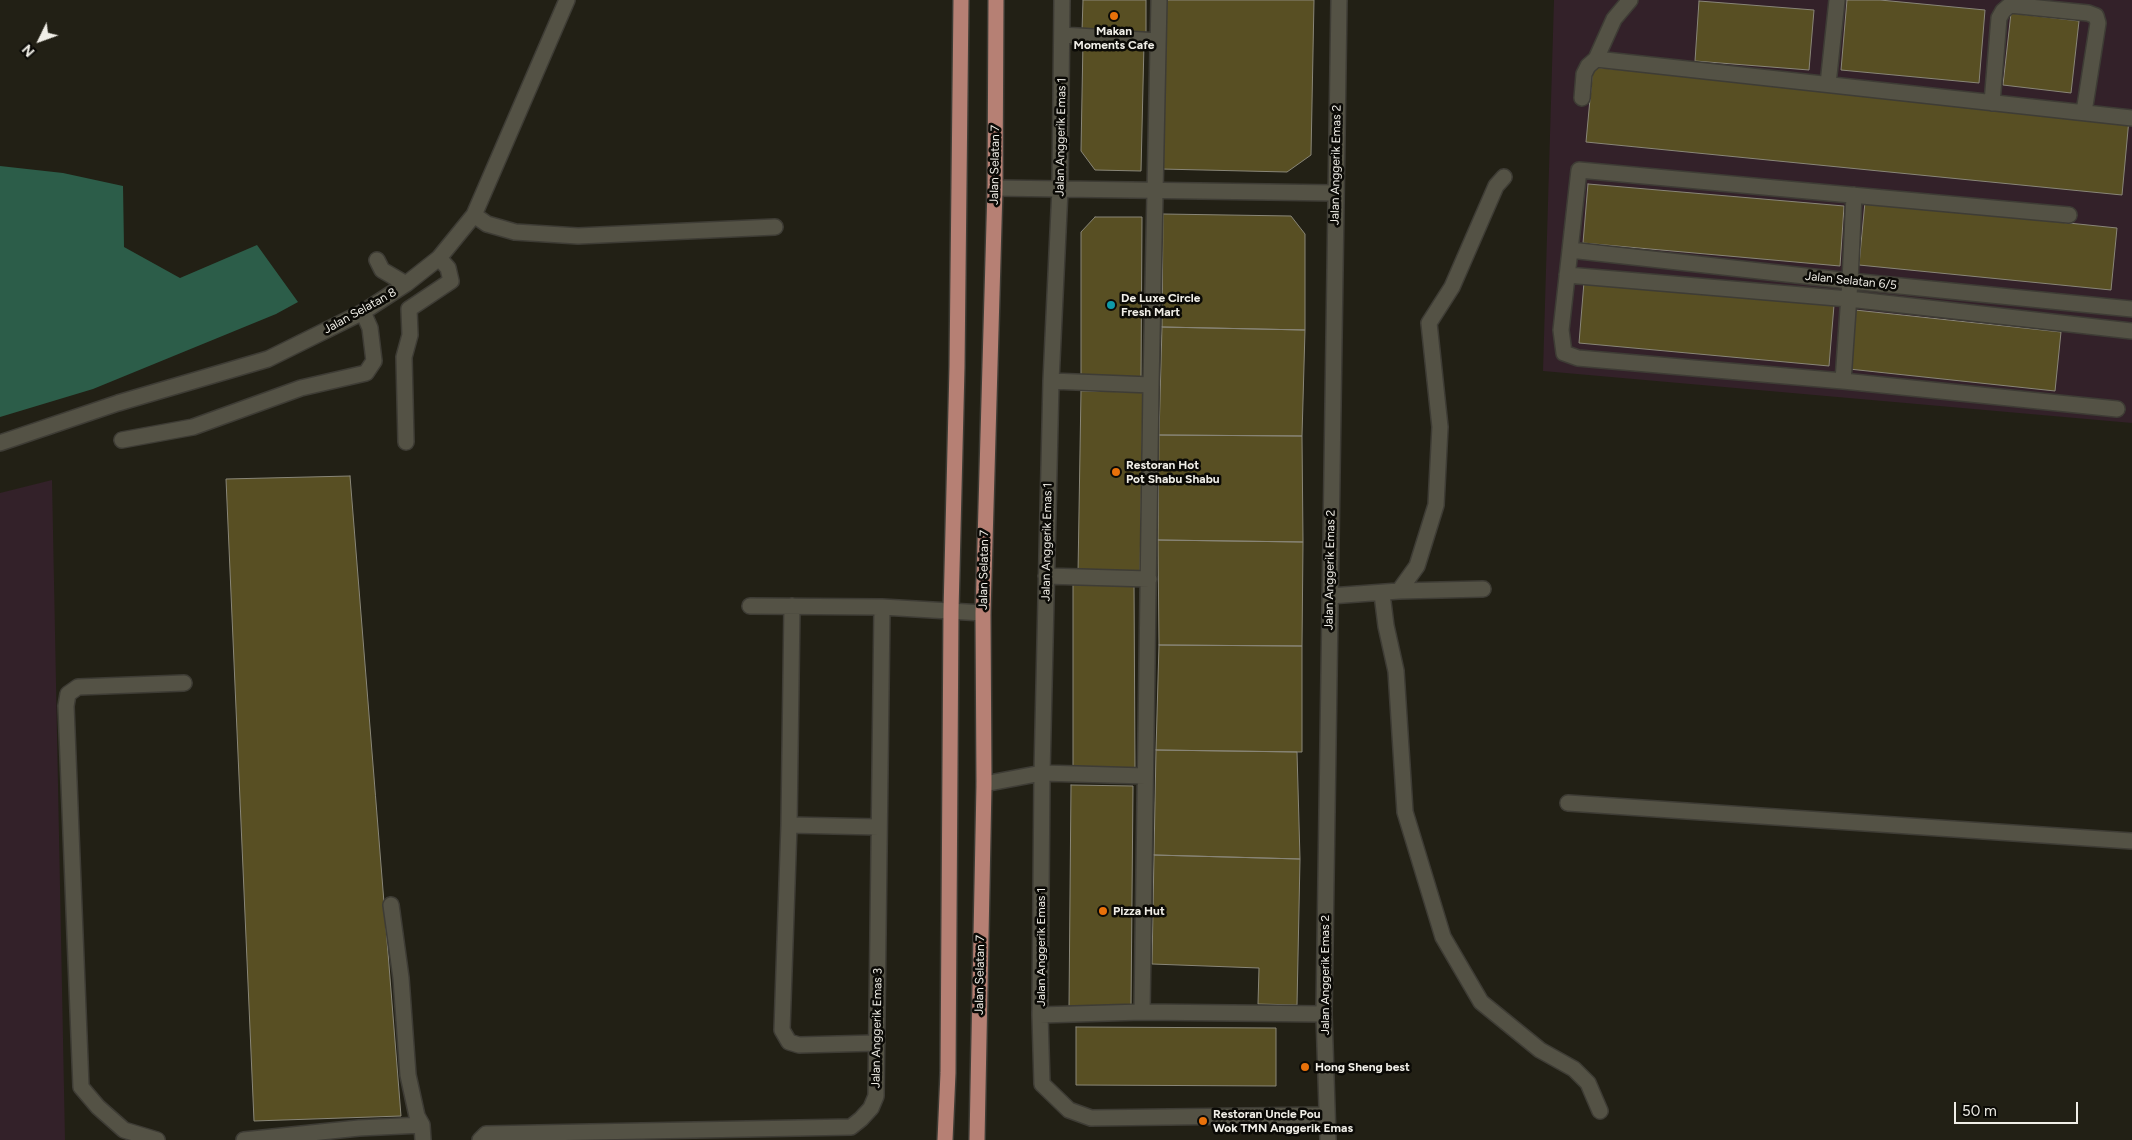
<!DOCTYPE html>
<style>
body{margin:0}
#map{position:relative;width:2132px;height:1140px;overflow:hidden;background:#222015;font-family:Figtree,sans-serif}
canvas{display:block}
.north{position:absolute;left:15px;top:15px;width:50px;height:50px;-webkit-text-stroke:4px #0b0a06;paint-order:stroke;rotate:228deg;font-size:14px;font-weight:700;line-height:20px;text-align:center;color:#f0eee7}
.north::after{content:'';display:block;margin:auto;width:18px;height:22px;background:#f0eee7;clip-path:polygon(50% 0,100% 100%,50% 72%,0 100%)}
.scale{position:absolute;left:1954px;top:1102px;width:124px;height:22px;box-sizing:border-box;border:2px solid #f0eee7;border-top:0;padding-left:6px;font-size:15px;line-height:18px;white-space:nowrap;color:#f0eee7;-webkit-text-stroke:4px #0b0a06;paint-order:stroke}
</style>
<div id="map">
<canvas width="2132" height="1140"></canvas>
<div class="north">N</div>
<div class="scale">50 m</div>
</div>
<script>
const ctx = document.querySelector('canvas').getContext('2d');
ctx.lineJoin = 'round';
function fillPath(path, color) { ctx.fillStyle = color; ctx.fill(path, 'evenodd'); }
const toPath = rows => new Path2D(rows.map(r => 'M' + r).join(''));
function trace(path, color, width, dash) { ctx.strokeStyle = color; ctx.lineWidth = width; ctx.lineCap = dash ? 'butt' : 'round'; ctx.setLineDash(dash || []); ctx.stroke(path); }
function write(font, color, halo, rows, align = 'center') {
  ctx.font = font + ' Figtree,sans-serif'; ctx.lineWidth = 5; ctx.setLineDash([]); ctx.textBaseline = 'middle'; ctx.strokeStyle = halo; ctx.fillStyle = color; for (const [text, x, y, turn = 0] of rows) {
    ctx.save(); ctx.translate(x, y); ctx.rotate((+turn || 0) * Math.PI / 180); ctx.textAlign = isNaN(turn) ? turn : align; if (halo) ctx.strokeText(text, 0, 0); ctx.fillText(text, 0, 0); ctx.restore();
  }
}
fillPath(toPath([
 [1554,0,2132,0,2132,423,1543,371],
 [52,480,65,1140,0,1140,0,493]
]), '#332129');
fillPath(toPath([
 [0,166,63,173,123,186,124,247,180,278,257,245,298,302,276,314,93,389,0,417]
]), '#2c5d49');
const building = toPath([
 [1083,0,1146,0,1146,33,1082,31,1083,0],
 [1164,0,1314,0,1311,155,1287,172,1161,169,1164,0],
 [1847,0,1880,0,1985,10,1979,83,1841,70,1847,0],
 [1699,1,1814,10,1809,70,1695,61,1699,1],
 [2011,13,2079,21,2071,93,2003,85,2011,13],
 [1083,41,1144,43,1141,171,1095,170,1081,151,1083,41],
 [1593,67,2129,119,2122,195,1586,142,1593,67],
 [1588,184,1844,206,1840,266,1583,243,1588,184],
 [1865,202,2117,228,2111,290,1859,265,1865,202],
 [1163,214,1291,216,1305,234,1305,330,1162,327,1163,214],
 [1095,217,1142,217,1141,378,1081,378,1081,232,1095,217],
 [1584,282,1834,305,1829,366,1579,343,1584,282],
 [1855,310,2061,332,2055,391,1849,369,1855,310],
 [1162,327,1305,330,1302,436,1159,435,1162,327],
 [1081,391,1143,392,1140,575,1078,573,1081,391],
 [1159,435,1302,436,1303,542,1158,540,1159,435],
 [350,476,401,1116,254,1121,226,479,350,476],
 [1158,540,1303,542,1302,646,1159,645,1158,540],
 [1073,582,1134,583,1135,768,1073,767,1073,582],
 [1159,645,1302,646,1302,752,1156,750,1159,645],
 [1156,750,1297,752,1300,859,1154,855,1156,750],
 [1071,785,1133,786,1131,1008,1069,1007,1071,785],
 [1154,855,1300,859,1297,1005,1258,1004,1259,968,1152,964,1154,855],
 [1076,1027,1276,1028,1276,1086,1076,1085,1076,1027]
]);
fillPath(building, '#584f23');
trace(building, '#898678', 1);
const minor = toPath([
 [1062,0,1060,189,1051,381,1042,773,1040,1015,1042,1084,1069,1110,1091,1118,1326,1115],
 [1159,0,1151,385,1142,1012,1324,1014],
 [1062,35,1158,41],
 [1596,59,1614,19,1630,0],
 [1828,84,1837,0],
 [1582,98,1584,74,1588,66,1596,59,2132,118],
 [1992,103,1999,18,2003,11,2010,5,2088,13,2096,16,2098,23,2084,112],
 [995,188,1336,193],
 [474,215,487,224,515,232,578,236,775,227],
 [2069,215,1579,170,1561,330,1564,353,1578,358,1843,381,2117,409],
 [1570,250,1850,281,2132,309],
 [377,260,382,270,406,284],
 [1567,275,1849,299,2132,331],
 [1051,381,1151,385],
 [1843,381,1850,281,1854,195],
 [122,440,193,427,301,388,366,373,374,361,370,328,363,312],
 [406,442,404,357,410,335,409,309,451,281,448,268,439,258],
 [0,443,118,403,268,359,363,312,406,284,439,258,474,215,567,0],
 [1046,576,1149,579],
 [1399,591,1417,566,1436,505,1440,427,1429,323,1452,287,1496,186,1504,177],
 [1382,594,1386,626,1396,671,1405,812,1443,937,1481,1002,1540,1050,1574,1069,1588,1083,1600,1111],
 [1330,596,1399,591,1483,589],
 [750,606,882,607,983,613],
 [792,606,789,825,782,1030,789,1042,799,1045,877,1043],
 [984,784,1042,773,1145,776],
 [1568,803,2132,841],
 [789,825,879,827],
 [391,905,401,978,408,1075,417,1116,422,1125,423,1140],
 [1040,1015,1142,1012],
 [157,1140,124,1130,98,1107,81,1087,66,706,68,694,78,687,184,683],
 [244,1140,359,1128,422,1125],
 [480,1140,486,1134,851,1127,861,1119,871,1108,876,1096,882,607],
 [1328,1140,1324,1014,1339,0]
]);
const major = toPath([
 [945,1140,948,1073,951,611,957,367,961,0],
 [977,1140,984,784,983,613,995,188,996,0]
]);
trace(minor, '#3e3c35', 18);
trace(major, '#3e3c35', 18);
trace(minor, '#545245', 15);
trace(major, '#b68074', 15);
for (const [x, y, r, color] of [
 [1114,16,5,"#e8710a"],
 [1111,305,5,"#0f9aa8"],
 [1116,472,5,"#e8710a"],
 [1103,911,5,"#e8710a"],
 [1305,1067,5,"#e8710a"],
 [1203,1121,5,"#e8710a"]
]) { const dot = new Path2D(); dot.arc(x, y, r, 0, 2 * Math.PI); ctx.fillStyle = color; ctx.fill(dot); trace(dot, '#0b0a06', 2); }
write('bold 12px', '#f0eee7', '#0b0a06', [
 ["Makan",1114,31,"center"],
 ["Moments Cafe",1114,45,"center"],
 ["De Luxe Circle",1121,298],
 ["Fresh Mart",1121,312],
 ["Restoran Hot",1126,465],
 ["Pot Shabu Shabu",1126,479],
 ["Pizza Hut",1113,911],
 ["Hong Sheng best",1315,1067],
 ["Restoran Uncle Pou",1213,1114],
 ["Wok TMN Anggerik Emas",1213,1128]
], 'left');
write('12px', '#f0eee7', '#0b0a06', [
 ["Jalan Anggerik Emas 1",1061,137,-89],
 ["Jalan Selatan 7",995,165,-89],
 ["Jalan Anggerik Emas 2",1336,165,-89],
 ["Jalan Selatan 6/5",1851,281,6],
 ["Jalan Selatan 8",360,311,-29],
 ["Jalan Anggerik Emas 1",1047,542,-89],
 ["Jalan Selatan 7",984,570,-89],
 ["Jalan Anggerik Emas 2",1330,570,-89],
 ["Jalan Anggerik Emas 1",1041,947,-90],
 ["Jalan Selatan 7",980,975,-89],
 ["Jalan Anggerik Emas 2",1325,975,-90],
 ["Jalan Anggerik Emas 3",877,1028,-89]
]);
</script>
